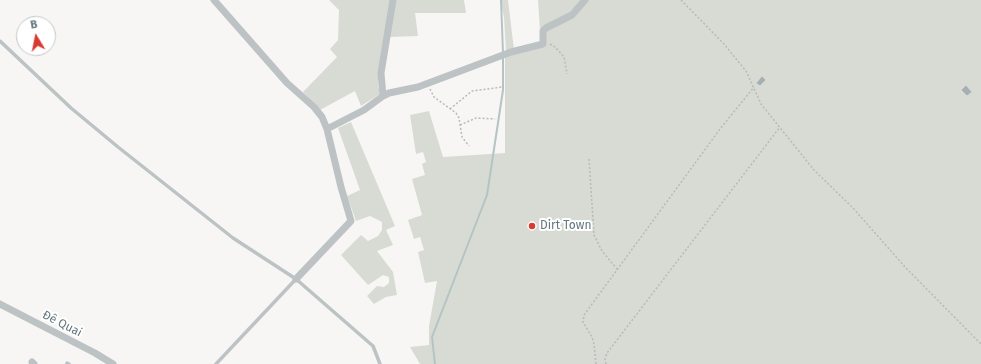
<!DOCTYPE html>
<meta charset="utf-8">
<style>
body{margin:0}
#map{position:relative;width:981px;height:364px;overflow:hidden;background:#f7f6f4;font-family:"Fira Sans",sans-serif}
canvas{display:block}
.north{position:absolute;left:16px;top:16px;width:40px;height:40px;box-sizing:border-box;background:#fff;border:1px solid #c1c9cb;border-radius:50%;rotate:350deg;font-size:11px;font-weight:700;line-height:16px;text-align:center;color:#63777d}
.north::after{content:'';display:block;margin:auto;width:14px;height:18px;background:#da3a30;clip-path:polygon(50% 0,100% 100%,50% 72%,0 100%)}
</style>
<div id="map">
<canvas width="981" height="364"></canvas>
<div class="north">B</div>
</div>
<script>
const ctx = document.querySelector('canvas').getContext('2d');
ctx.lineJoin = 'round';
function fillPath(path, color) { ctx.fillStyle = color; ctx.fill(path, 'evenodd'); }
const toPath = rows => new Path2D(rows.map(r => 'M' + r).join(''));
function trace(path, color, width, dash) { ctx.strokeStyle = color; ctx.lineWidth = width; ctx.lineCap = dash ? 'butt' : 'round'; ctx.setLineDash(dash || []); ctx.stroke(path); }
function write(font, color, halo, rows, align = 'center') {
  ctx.font = font + ' "Fira Sans",sans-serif'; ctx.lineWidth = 4; ctx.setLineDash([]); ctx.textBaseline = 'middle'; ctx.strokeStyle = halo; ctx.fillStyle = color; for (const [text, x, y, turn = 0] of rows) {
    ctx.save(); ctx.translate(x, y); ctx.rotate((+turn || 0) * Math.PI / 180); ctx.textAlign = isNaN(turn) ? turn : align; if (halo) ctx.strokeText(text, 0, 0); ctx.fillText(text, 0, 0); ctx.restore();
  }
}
fillPath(toPath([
 [329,0,391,0,379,74,378,85,380,94,361,106,355,91,320,110,303,92,337,57,330,49,338,40,339,10],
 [396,0,464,0,466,13,415,13,418,36,389,37],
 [500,0,508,0,514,50,506,51,504,17],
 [538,0,981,0,981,364,420,364,410,347,429,345,429,326,437,281,425,283,418,252,424,250,420,237,414,239,408,220,422,215,412,179,425,175,422,164,426,162,423,152,416,154,410,115,429,111,443,157,505,153,505,56,541,46],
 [351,122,395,226,386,230,393,245,377,251,393,272,397,295,386,297,374,304,367,296,377,286,384,287,389,283,389,277,383,275,368,285,341,255,361,235,368,241,378,236,382,230,382,222,370,216,356,221,347,196,360,190,338,128]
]), '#d8dbd3');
trace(toPath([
 [501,0,503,53],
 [435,364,432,337,487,195,503,90,503,57]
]), '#b4c4c5', 2);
const building = toPath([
 [762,76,766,80,760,86,756,83,762,76],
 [966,85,972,92,967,96,961,90,966,85]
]);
fillPath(building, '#a5b0b3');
trace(building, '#d8d8d6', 1);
trace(toPath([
 [681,0,724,44,746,71,761,104,814,170,853,208,906,268,981,344],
 [550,44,555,47,564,57,567,74],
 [430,89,434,97,456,113,459,118,462,137,469,146],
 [450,109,472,91,502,87],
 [460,125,476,118,495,119],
 [589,159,594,235,602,251,617,269],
 [596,364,594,344,592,337,583,322,584,315,720,129,754,87],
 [606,364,605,359,607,353,780,127]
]), '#b6babc', 1.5, [2, 2]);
trace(toPath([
 [0,41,71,108,118,147,233,238,296,279,373,346,380,364],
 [67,363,69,364],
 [216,364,296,279]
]), '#bdc3c5', 3.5);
trace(toPath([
 [214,0,287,83,314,107,322,117,327,129,341,187,351,221,296,279],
 [383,96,389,93,418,87,511,52,543,44,543,31,546,28,572,15,585,0],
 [327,129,364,110,383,96,381,73,393,0],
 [0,304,95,353,113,364],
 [32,362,34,364]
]), '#bdc3c5', 7);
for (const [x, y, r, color] of [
 [532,226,4,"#da3a30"]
]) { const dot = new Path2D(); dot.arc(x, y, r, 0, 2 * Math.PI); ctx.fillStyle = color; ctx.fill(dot); trace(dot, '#fff', 1.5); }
write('12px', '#63777d', '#fff', [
 ["Dirt Town",540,226]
], 'left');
write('12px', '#63777d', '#fff', [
 ["Đê Quai",62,324,27]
]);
</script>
